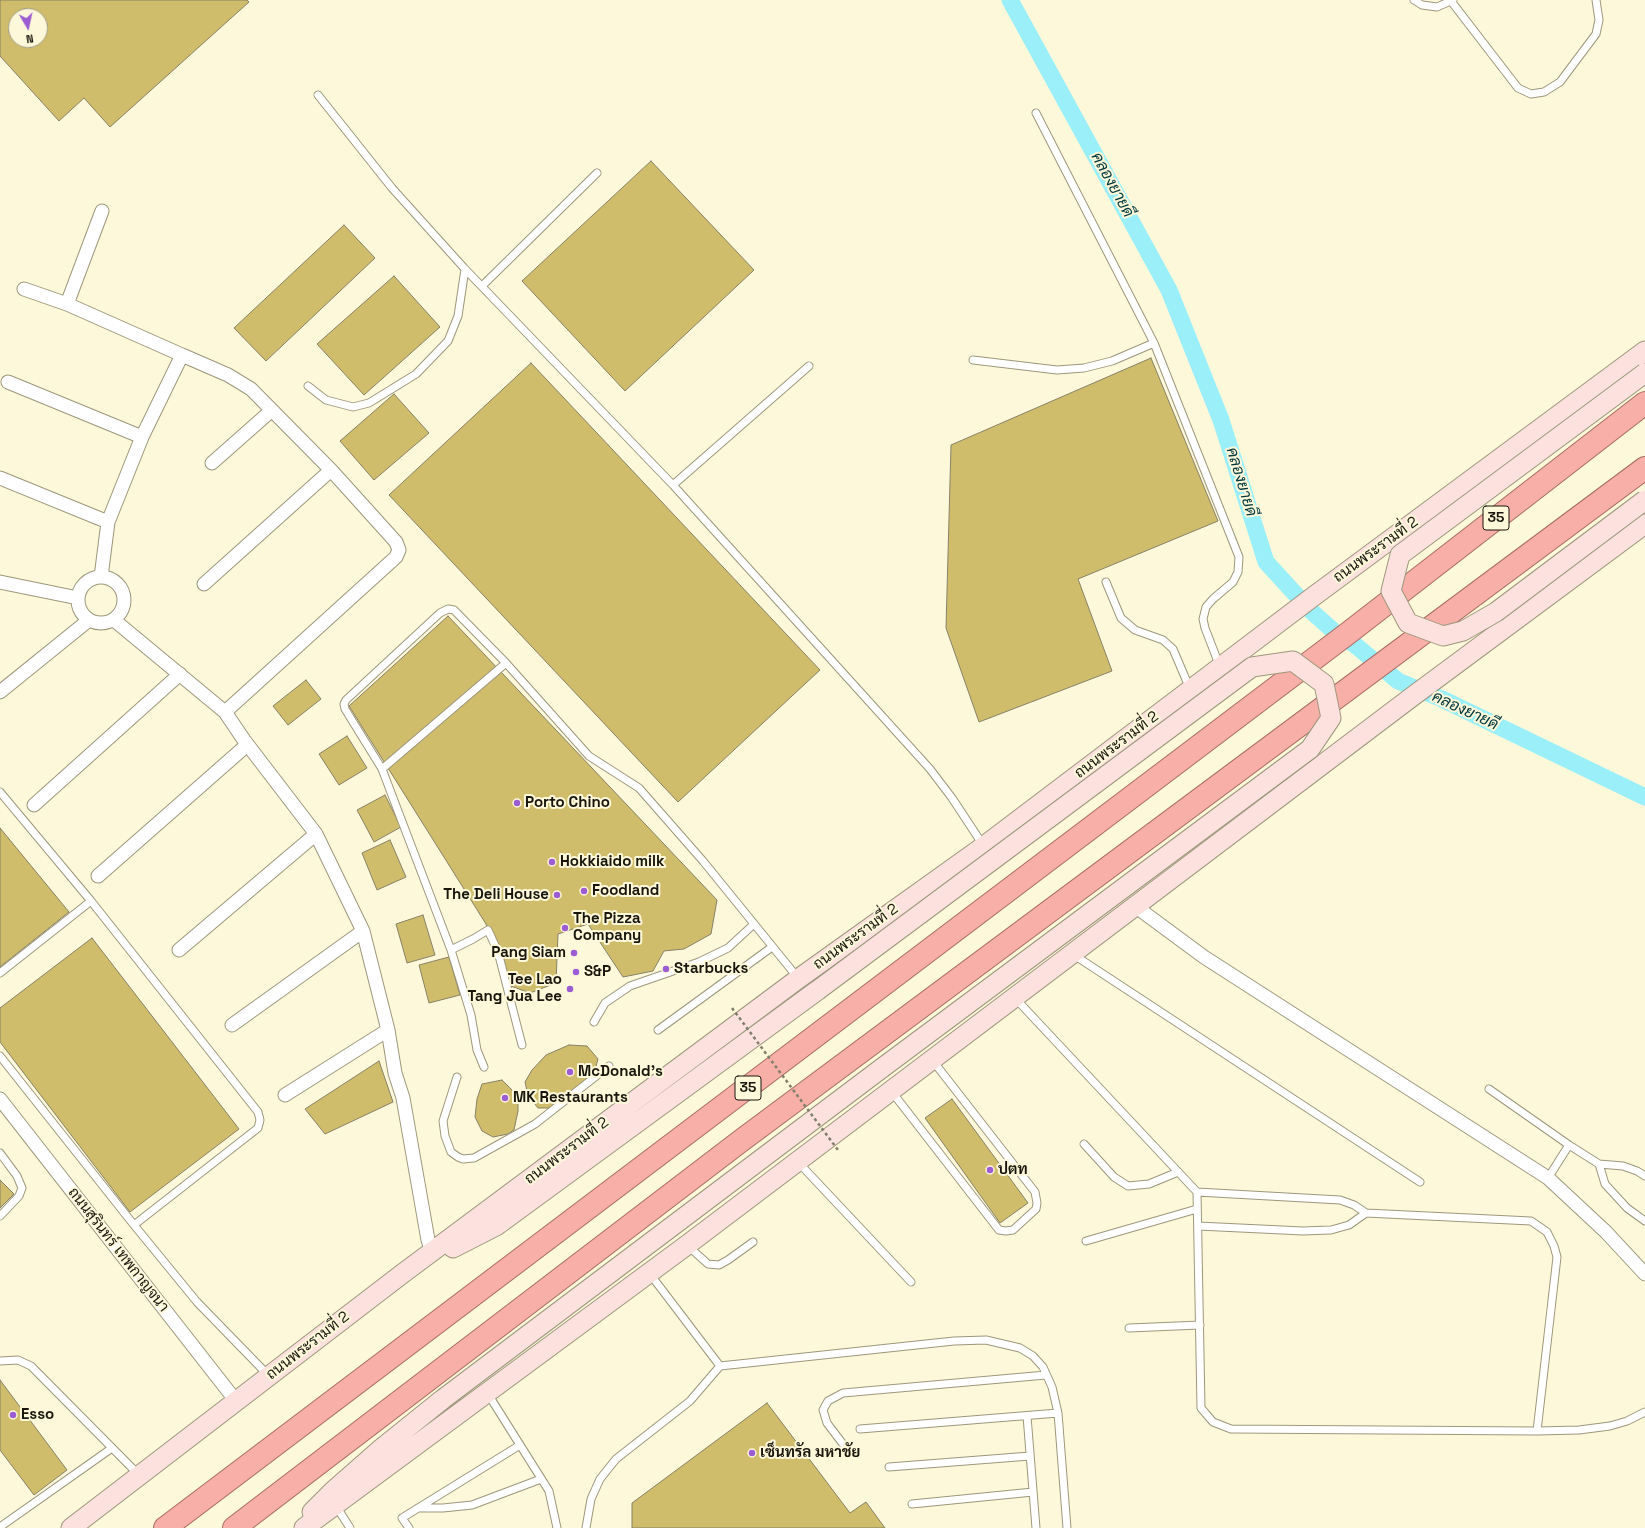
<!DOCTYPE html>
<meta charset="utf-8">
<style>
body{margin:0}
#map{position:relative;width:1645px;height:1528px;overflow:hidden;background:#fef8db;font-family:"Space Grotesk",sans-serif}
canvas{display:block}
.north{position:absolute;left:8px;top:8px;width:40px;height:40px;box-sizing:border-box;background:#fef8db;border:1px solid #a29e88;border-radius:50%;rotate:171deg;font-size:11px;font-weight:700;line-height:16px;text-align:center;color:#18160c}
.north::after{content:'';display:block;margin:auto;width:14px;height:18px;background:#9c5cd2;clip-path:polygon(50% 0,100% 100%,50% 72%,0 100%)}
</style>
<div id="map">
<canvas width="1645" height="1528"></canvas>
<div class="north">N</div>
</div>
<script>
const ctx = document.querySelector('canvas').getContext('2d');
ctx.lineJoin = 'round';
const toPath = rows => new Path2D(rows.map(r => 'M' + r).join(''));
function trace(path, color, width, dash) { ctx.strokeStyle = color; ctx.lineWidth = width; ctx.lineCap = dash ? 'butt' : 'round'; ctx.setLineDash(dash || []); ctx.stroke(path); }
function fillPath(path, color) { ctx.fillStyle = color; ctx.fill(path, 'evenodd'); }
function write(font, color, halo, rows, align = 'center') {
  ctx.font = font + ' "Space Grotesk",Sarabun,sans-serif'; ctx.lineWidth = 4; ctx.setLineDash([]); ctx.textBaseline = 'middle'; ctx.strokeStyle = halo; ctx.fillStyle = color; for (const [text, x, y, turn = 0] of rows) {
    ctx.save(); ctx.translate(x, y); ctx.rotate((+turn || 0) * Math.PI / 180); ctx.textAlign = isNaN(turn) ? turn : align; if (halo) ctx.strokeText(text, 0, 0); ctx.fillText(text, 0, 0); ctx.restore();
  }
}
trace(toPath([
 [1010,0,1169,290,1221,420,1266,562,1310,610,1338,635,1354,644,1398,681,1442,699,1645,797]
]), '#9aeff9', 17);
const building = toPath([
 [0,0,247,0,249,2,110,127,84,98,59,121,0,56,0,0],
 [16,16,40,16,40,40,16,40,16,16],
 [651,161,754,270,625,391,522,281,651,161],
 [344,225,375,258,266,361,234,328,344,225],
 [394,276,440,327,364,395,317,344,394,276],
 [1151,358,1218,521,1078,579,1112,671,979,722,946,628,951,445,1151,358],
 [531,363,820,670,678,802,389,495,531,363],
 [394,394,429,433,374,480,340,441,394,394],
 [448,616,717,900,711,934,684,949,664,951,653,971,623,977,588,924,558,934,556,983,530,993,505,984,486,924,349,706,448,616],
 [306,680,321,699,288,725,273,706,306,680],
 [347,736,367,768,339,785,319,754,347,736],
 [385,795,401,827,374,842,357,810,385,795],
 [0,828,69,912,0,967,0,828],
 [390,840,406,877,377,890,362,853,390,840],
 [423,915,435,955,407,963,396,924,423,915],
 [92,938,239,1129,130,1212,0,1042,0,1008,92,938],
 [449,957,460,995,429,1003,419,965,449,957],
 [569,1045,587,1046,598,1059,593,1077,554,1108,538,1108,528,1095,525,1082,532,1070,546,1055,569,1045],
 [379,1061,393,1102,325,1134,305,1109,379,1061],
 [502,1080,518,1096,518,1111,514,1130,508,1134,493,1137,482,1131,475,1117,477,1099,482,1084,502,1080],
 [952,1099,1028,1203,1000,1223,925,1118,952,1099],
 [0,1180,14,1194,0,1208,0,1180],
 [0,1380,67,1470,34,1495,0,1450,0,1380],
 [767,1403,850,1513,866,1502,885,1528,632,1528,632,1503,767,1403]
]);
fillPath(building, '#cfbd6b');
trace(building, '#878167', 1);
const service = toPath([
 [1414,0,1422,5,1437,7,1453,0],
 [1451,1,1518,88,1531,94,1544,92,1560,82,1596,34,1599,20,1596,0],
 [318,95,392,188,465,269,673,485,930,769,952,798,983,845],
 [1036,113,1154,343,1239,557,1238,572,1233,582,1213,599,1206,607,1203,619,1205,628,1220,667],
 [482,286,597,173],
 [973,360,1057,370,1084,368,1112,361,1154,343],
 [308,386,326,400,353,407,369,403,416,374,448,341,458,316,465,269],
 [673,485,809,366],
 [1106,582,1121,618,1135,630,1163,640,1173,649,1190,689],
 [382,769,506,663],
 [0,792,91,901,258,1112,260,1120,258,1128,134,1225,0,1056],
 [451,950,473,939,488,930,498,952,522,1045],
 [1074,955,1420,1182],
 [0,973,91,901],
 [1015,998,1197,1192,1340,1200,1354,1205,1366,1213,1531,1221,1547,1232,1554,1246,1557,1257,1537,1431],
 [594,1022,605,1003,630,986,699,962,728,948,754,924],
 [658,1030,772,947],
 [484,1067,477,1050,471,1015,451,950,382,769,345,709,344,704,346,700,440,613,448,609,454,610,506,663,589,756,639,788,703,861,798,978],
 [457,1077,443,1121,445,1136,451,1152,458,1157,463,1159,474,1158,535,1124,609,1066],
 [1489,1089,1569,1145],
 [892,1092,999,1230,1006,1231,1013,1230,1036,1209,1037,1203,1035,1192,933,1061],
 [1084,1144,1114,1177,1128,1186,1149,1184,1178,1172],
 [0,1153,17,1176,22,1188,19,1196,0,1216],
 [797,1161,911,1282],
 [1599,1164,1623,1166,1637,1171,1645,1176],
 [1548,1178,1569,1145,1599,1164,1605,1184,1627,1208,1645,1221],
 [1197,1192,1201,1408,1213,1422,1231,1429,1537,1431,1579,1430,1610,1426,1627,1421,1645,1412],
 [134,1225,197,1302,269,1376],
 [1198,1226,1303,1231,1331,1230,1349,1225,1366,1213],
 [1086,1241,1197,1209],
 [688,1246,708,1264,719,1265,728,1260,753,1242],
 [650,1274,720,1366],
 [1129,1328,1200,1325],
 [0,1361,18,1360,31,1366,139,1475],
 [488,1394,549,1491,557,1528],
 [1027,1416,1036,1528],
 [860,1429,1058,1413],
 [849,1452,827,1423,823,1410,828,1401,843,1393,1046,1375],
 [889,1467,1030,1456],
 [912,1504,1033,1492],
 [336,1506,350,1528],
 [418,1508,443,1508,472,1505,541,1479],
 [0,1527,112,1448],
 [409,1528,402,1518,520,1445],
 [586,1528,591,1499,600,1479,616,1459,690,1401,720,1366,954,1341,986,1340,1020,1348,1033,1356,1043,1367,1052,1387,1058,1413,1067,1528]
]);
const minor = toPath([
 [102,211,67,304,182,355],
 [24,289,67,304],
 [8,382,142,437],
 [212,463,272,410],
 [0,478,108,522],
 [101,577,108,522,142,437,182,355,228,375,251,389,331,470,396,542,399,550,396,557,225,712],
 '78 600a23 23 0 1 1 46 0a23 23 0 1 1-46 0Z',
 [0,582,78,598],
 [204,584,331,470],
 [114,620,225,712,244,740,316,834,363,931,388,1030,395,1073,403,1098,428,1240,432,1252],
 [0,692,89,620],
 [34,805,180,674],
 [98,876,247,745],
 [1135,906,1204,957,1548,1178,1606,1232,1645,1274],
 [179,950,316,834],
 [232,1025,363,931],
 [285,1095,388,1030],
 [0,1099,236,1401]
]);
const secondary = toPath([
 [453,1248,496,1226,818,990],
 [312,1512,333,1491,382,1448,443,1399,882,1068],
 [71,1528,402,1274,798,979,984,846,1314,596,1645,351],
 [304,1528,687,1245,1413,696,1645,524]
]);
const trunk = toPath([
 [165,1528,1347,634,1645,403],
 [234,1528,742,1140,1645,468]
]);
trace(service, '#9d977c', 9);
trace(minor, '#9d977c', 15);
trace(secondary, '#9d977c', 21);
trace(trunk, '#a86c63', 24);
trace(service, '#fff', 7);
trace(minor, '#fff', 13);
trace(secondary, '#fce1de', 19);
trace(trunk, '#f7afa8', 22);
const secondaryBridge = toPath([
 [1645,373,1400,555,1391,591,1408,623,1443,636,1463,631,1496,612,1645,500],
 [818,990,1252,667,1293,661,1324,684,1331,718,1310,749,882,1068]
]);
trace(secondaryBridge, '#9d977c', 21, []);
trace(toPath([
 [732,1008,838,1150]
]), '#827e6b', 2.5, [3, 3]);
trace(secondaryBridge, '#fce1de', 19);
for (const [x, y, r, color] of [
 [517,803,4,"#9c5cd2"],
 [552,862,4,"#9c5cd2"],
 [584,891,4,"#9c5cd2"],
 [557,895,4,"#9c5cd2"],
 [565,928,4,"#9c5cd2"],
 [574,953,4,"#9c5cd2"],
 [666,969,4,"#9c5cd2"],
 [576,972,4,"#9c5cd2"],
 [570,989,4,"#9c5cd2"],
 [570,1072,4,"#9c5cd2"],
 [505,1098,4,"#9c5cd2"],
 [990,1170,4,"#9c5cd2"],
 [13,1415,4,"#9c5cd2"],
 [752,1453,4,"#9c5cd2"]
]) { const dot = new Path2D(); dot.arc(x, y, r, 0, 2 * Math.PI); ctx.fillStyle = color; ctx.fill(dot); trace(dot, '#fef8db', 1.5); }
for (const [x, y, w] of [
 [1496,518,26],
 [748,1088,26]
]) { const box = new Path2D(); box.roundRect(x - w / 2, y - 12, w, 24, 3); ctx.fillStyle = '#fef8db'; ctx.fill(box); trace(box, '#18160c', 1); }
write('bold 14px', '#18160c', null, [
 ["35",1496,518],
 ["35",748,1088]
]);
write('15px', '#18160c', '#fef8db', [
 ["ถนนพระรามที่ 2",1376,550,-36],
 ["ถนนพระรามที่ 2",1117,745,-37],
 ["ถนนพระรามที่ 2",856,937,-36],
 ["ถนนพระรามที่ 2",567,1151,-37],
 ["ถนนสุรินทร์ เทพกาญจนา",118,1250,52],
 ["ถนนพระรามที่ 2",308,1346,-38]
]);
write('bold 15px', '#18160c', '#fef8db', [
 ["Porto Chino",525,803],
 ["Hokkiaido milk",560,862],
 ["Foodland",592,891],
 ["The Deli House",549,895,"right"],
 ["The Pizza",573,919],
 ["Company",573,936],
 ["Pang Siam",566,953,"right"],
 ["Starbucks",674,969],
 ["S&P",584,972],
 ["Tee Lao",562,980,"right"],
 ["Tang Jua Lee",562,997,"right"],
 ["McDonald's",578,1072],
 ["MK Restaurants",513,1098],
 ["ปตท",998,1170],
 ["Esso",21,1415],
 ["เซ็นทรัล มหาชัย",760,1453]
], 'left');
write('italic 16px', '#00383d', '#fef8db', [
 ["คลองยายดี",1112,185,61],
 ["คลองยายดี",1241,482,73],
 ["คลองยายดี",1465,711,25]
]);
</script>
